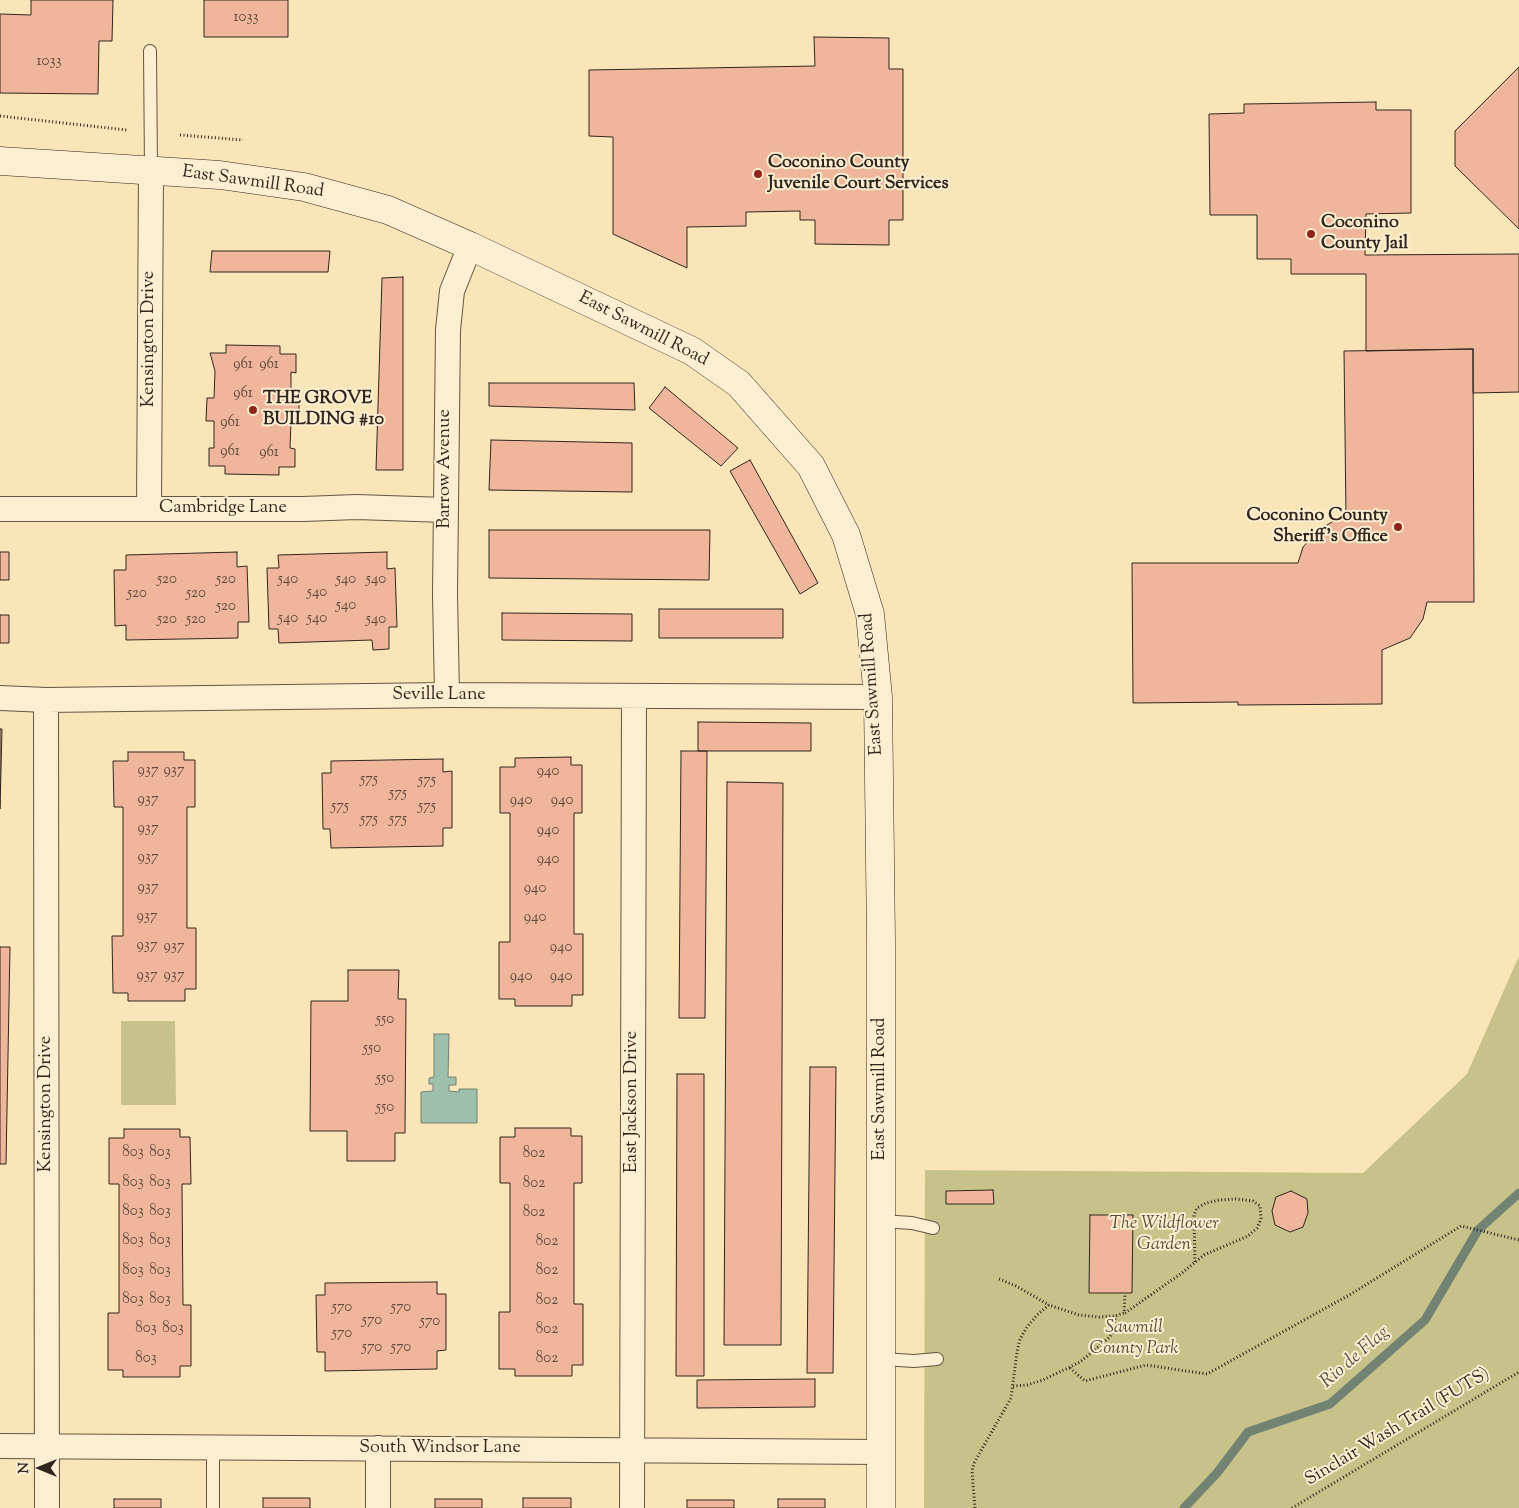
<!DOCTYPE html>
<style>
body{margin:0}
#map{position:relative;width:1519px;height:1508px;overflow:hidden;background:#fae5b8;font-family:"Sorts Mill Goudy",serif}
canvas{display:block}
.north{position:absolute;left:15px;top:1443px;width:50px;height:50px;-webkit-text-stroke:4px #fceed1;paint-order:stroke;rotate:270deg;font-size:14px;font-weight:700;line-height:20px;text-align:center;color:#30261d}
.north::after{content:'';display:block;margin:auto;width:18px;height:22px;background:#30261d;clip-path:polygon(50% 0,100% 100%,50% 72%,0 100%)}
</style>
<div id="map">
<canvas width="1519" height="1508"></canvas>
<div class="north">N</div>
</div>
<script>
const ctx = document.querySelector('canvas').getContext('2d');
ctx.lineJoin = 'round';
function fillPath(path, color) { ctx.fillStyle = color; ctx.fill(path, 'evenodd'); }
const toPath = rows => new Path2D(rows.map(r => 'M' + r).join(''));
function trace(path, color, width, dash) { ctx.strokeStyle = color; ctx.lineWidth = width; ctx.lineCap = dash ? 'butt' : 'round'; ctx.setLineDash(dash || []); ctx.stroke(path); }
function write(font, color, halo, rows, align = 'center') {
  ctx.font = font + ' "Sorts Mill Goudy",serif'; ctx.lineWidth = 4; ctx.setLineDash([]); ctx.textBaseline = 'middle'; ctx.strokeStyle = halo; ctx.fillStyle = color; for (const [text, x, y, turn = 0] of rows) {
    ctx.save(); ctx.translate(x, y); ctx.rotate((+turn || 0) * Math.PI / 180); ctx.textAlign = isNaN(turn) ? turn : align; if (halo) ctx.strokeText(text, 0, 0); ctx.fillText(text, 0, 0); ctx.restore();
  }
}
fillPath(toPath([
 [1519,956,1519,1508,924,1508,925,1170,1363,1173,1467,1074],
 [121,1021,175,1021,176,1105,121,1105]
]), '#c6c289');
const water = toPath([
 [434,1034,449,1034,448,1077,456,1077,456,1085,449,1085,449,1091,459,1092,459,1089,477,1089,477,1123,421,1123,421,1092,433,1091,433,1084,429,1084,429,1078,434,1077,434,1034]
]);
fillPath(water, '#9ebfac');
trace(water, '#728273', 1);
trace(toPath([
 [1184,1508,1217,1473,1248,1432,1330,1404,1425,1320,1478,1230,1519,1193]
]), '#728273', 9);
const building = toPath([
 [31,0,113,0,112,41,99,41,98,94,0,93,0,14,31,15,31,0],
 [204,0,288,0,288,37,204,37,204,0],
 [814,37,889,38,889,69,903,69,903,220,889,220,889,245,815,244,815,220,800,220,800,211,746,212,746,226,687,227,687,268,613,234,613,137,589,136,589,70,815,66,814,37],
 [1519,67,1519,229,1455,166,1455,131,1519,67],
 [1376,102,1376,110,1411,110,1411,213,1366,214,1365,255,1519,254,1519,392,1473,393,1473,349,1366,351,1366,274,1291,274,1291,259,1257,259,1257,215,1210,215,1209,114,1244,113,1244,104,1376,102],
 [212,251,330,251,328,272,210,272,212,251],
 [403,277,403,470,376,470,382,278,403,277],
 [226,345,280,346,280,354,296,354,296,373,291,372,291,399,299,399,299,422,291,422,290,448,295,449,295,467,279,467,279,475,225,474,225,466,209,466,209,448,214,448,214,421,206,421,207,398,214,398,215,371,210,353,226,353,226,345],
 [1473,349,1474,602,1427,602,1423,619,1410,638,1382,650,1382,704,1238,705,1238,702,1133,703,1132,563,1298,563,1303,547,1319,530,1335,520,1346,517,1344,351,1473,349],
 [489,383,634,383,635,410,489,406,489,383],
 [665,387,738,448,721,466,649,408,665,387],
 [491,440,632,443,632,492,489,490,491,440],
 [750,460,818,583,800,594,730,471,750,460],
 [489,530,710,530,709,580,489,578,489,530],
 [0,552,9,552,9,580,0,580,0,552],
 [237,552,237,567,247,566,249,622,238,622,238,638,126,640,126,625,115,626,114,570,126,570,126,555,237,552],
 [387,552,387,569,395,568,397,627,389,627,389,649,373,650,372,640,279,643,278,629,269,629,267,568,279,568,278,555,387,552],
 [659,609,783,609,783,638,659,638,659,609],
 [502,613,632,614,632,641,502,640,502,613],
 [0,615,9,615,9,643,0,643,0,615],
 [698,722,811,723,811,751,698,751,698,722],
 [0,729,2,729,0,809,0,729],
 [681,751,707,751,705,1018,679,1018,681,751],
 [128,752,184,752,184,760,195,760,195,807,187,807,187,928,196,928,196,989,185,989,185,1001,128,1001,128,993,113,993,112,936,123,936,123,807,114,807,113,761,128,761,128,752],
 [571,757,571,765,582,765,582,813,574,813,574,934,583,934,583,995,572,995,572,1006,515,1006,515,999,499,999,499,942,510,942,510,813,500,813,500,767,515,767,515,758,571,757],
 [443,759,443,772,452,771,452,828,443,828,443,846,331,848,330,829,323,829,322,773,331,773,331,761,443,759],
 [727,782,783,783,781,1345,724,1345,727,782],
 [0,947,10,947,6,1164,0,1164,0,947],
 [348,970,399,970,398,999,406,999,405,1133,395,1133,395,1161,347,1161,347,1131,310,1131,311,1001,348,1001,348,970],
 [810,1067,836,1067,833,1373,807,1373,810,1067],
 [677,1074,704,1074,704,1376,676,1376,677,1074],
 [515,1128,571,1128,571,1136,582,1136,582,1183,574,1183,574,1304,583,1304,583,1365,572,1365,572,1376,515,1376,515,1369,499,1369,499,1312,510,1312,510,1183,500,1183,500,1137,515,1137,515,1128],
 [124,1129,180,1129,180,1137,190,1137,191,1184,182,1184,183,1305,191,1305,191,1366,180,1366,180,1377,123,1377,123,1370,108,1370,108,1313,119,1313,119,1184,109,1184,109,1138,124,1138,124,1129],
 [993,1190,994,1204,946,1204,946,1191,993,1190],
 [1291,1191,1307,1199,1308,1213,1303,1227,1290,1232,1275,1225,1272,1211,1276,1197,1291,1191],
 [1090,1215,1133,1215,1132,1293,1089,1293,1090,1215],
 [437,1282,437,1294,446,1294,446,1350,437,1351,437,1369,325,1371,325,1352,317,1352,316,1295,325,1295,325,1283,437,1282],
 [815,1379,815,1407,697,1408,697,1380,815,1379],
 [263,1498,310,1498,310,1508,263,1508,263,1498],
 [523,1498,571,1498,571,1508,523,1508,523,1498],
 [114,1499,161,1499,161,1508,114,1508,114,1499],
 [435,1499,482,1499,482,1508,435,1508,435,1499],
 [778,1499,825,1499,825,1508,778,1508,778,1499],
 [687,1500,734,1500,734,1508,687,1508,687,1500]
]);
fillPath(building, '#efb69c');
trace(building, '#30261d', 1);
const lane = toPath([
 [150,51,151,170],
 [880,1221,912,1223,933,1228],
 [881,1359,914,1361,937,1359],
 [213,1508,213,1447]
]);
const street = toPath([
 [0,509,303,509,357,507,445,510],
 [149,509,151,170],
 [447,695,445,594,448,330,452,291,470,246],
 [0,698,46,700,447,695,878,697],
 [46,700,47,1508],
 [0,1446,881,1452],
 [378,1508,378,1448],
 [632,1508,634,696]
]);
const secondary = toPath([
 [0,161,220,175,304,187,388,210,470,246,692,351,739,384,811,466,846,535,870,614,878,697,881,941,881,1508]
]);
trace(lane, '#625644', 14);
trace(street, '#625644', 26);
trace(secondary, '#30261d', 29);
trace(toPath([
 [0,116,127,130],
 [180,135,243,140],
 [999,1279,1016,1286,1049,1305],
 [1125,1313,1182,1273,1204,1255,1248,1236,1257,1228,1261,1219,1260,1206,1253,1201,1236,1199,1219,1200,1206,1203,1197,1208,1194,1215,1195,1262],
 [1070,1368,1085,1381,1146,1365,1207,1374,1351,1294,1461,1226,1519,1240],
 [1013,1386,1027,1385,1043,1380,1080,1362,1110,1337,1115,1327,1115,1316],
 [975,1508,972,1471,974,1463,1011,1398,1017,1352,1020,1339,1027,1327,1037,1315,1049,1305,1079,1315,1099,1317,1115,1316,1124,1313,1125,1294],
 [1292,1508,1519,1372]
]), '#30261d', 3, [1, 2.5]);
trace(lane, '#fceed1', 12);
trace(street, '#fceed1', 24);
trace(secondary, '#fceed1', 28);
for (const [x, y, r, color] of [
 [758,174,5,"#8f2418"],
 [1311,234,5,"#8f2418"],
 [253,410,5,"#8f2418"],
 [1398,527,5,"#8f2418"]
]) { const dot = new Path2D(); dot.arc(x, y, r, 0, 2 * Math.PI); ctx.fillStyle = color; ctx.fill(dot); trace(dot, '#fceed1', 2); }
write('15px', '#604a3d', null, [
 ["1033",246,18],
 ["1033",49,62],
 ["961",243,365],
 ["961",269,365],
 ["961",243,394],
 ["961",230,423],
 ["961",230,452],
 ["961",269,453],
 ["520",167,580],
 ["520",226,580],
 ["540",288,580],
 ["540",346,580],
 ["540",376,580],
 ["540",317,593],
 ["520",137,594],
 ["520",196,594],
 ["540",346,606],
 ["520",226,607],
 ["540",288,619],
 ["540",317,619],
 ["520",167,620],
 ["520",196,620],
 ["540",376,620],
 ["937",148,771],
 ["937",174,771],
 ["940",548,772],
 ["575",369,780],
 ["575",427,781],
 ["575",398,794],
 ["937",148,800],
 ["940",521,801],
 ["940",562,801],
 ["575",340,807],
 ["575",427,807],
 ["575",369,820],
 ["575",398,820],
 ["937",148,829],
 ["940",548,831],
 ["937",148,858],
 ["940",548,860],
 ["937",148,888],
 ["940",535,889],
 ["937",147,917],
 ["940",535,918],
 ["937",147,946],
 ["937",174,947],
 ["940",561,948],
 ["937",147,976],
 ["937",174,976],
 ["940",521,977],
 ["940",561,977],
 ["550",385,1020],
 ["550",372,1049],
 ["550",385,1079],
 ["550",385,1108],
 ["803",133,1153],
 ["803",160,1153],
 ["802",534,1154],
 ["803",133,1183],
 ["803",160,1183],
 ["802",534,1184],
 ["803",133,1212],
 ["803",160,1212],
 ["802",534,1213],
 ["803",133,1241],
 ["803",160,1241],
 ["802",547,1242],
 ["803",133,1271],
 ["803",160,1271],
 ["802",547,1271],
 ["803",133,1300],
 ["803",160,1300],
 ["802",547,1301],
 ["570",342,1308],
 ["570",401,1308],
 ["570",372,1321],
 ["570",430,1322],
 ["803",146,1329],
 ["803",173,1329],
 ["802",547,1330],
 ["570",342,1334],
 ["570",372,1348],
 ["570",401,1348],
 ["803",146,1359],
 ["802",547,1359]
]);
write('bold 18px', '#30261d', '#fceed1', [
 ["Coconino County",768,164],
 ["Juvenile Court Services",768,185],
 ["Coconino",1321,224],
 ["County Jail",1321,245],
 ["THE GROVE",263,400],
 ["BUILDING #10",263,421],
 ["Coconino County",1388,517,"right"],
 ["Sheriff's Office",1388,538,"right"]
], 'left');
write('18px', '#30261d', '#fceed1', [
 ["East Sawmill Road",253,183,8],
 ["East Sawmill Road",643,330,27],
 ["Kensington Drive",150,339,-90],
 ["Barrow Avenue",446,469,-90],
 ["Cambridge Lane",223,509],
 ["East Sawmill Road",873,684,-94],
 ["Seville Lane",439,696],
 ["East Sawmill Road",881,1089,-90],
 ["East Jackson Drive",633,1102,-90],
 ["Kensington Drive",47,1104,-90],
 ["Sinclair Wash Trail (FUTS)",1398,1428,-31],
 ["South Windsor Lane",440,1449]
]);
write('italic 18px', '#564d38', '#fceed1', [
 ["The Wildflower",1164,1225],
 ["Garden",1164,1246],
 ["Sawmill",1134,1329],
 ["County Park",1134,1350]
]);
write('italic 19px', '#515448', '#fceed1', [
 ["Rio de Flag",1356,1358,-41]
]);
</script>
